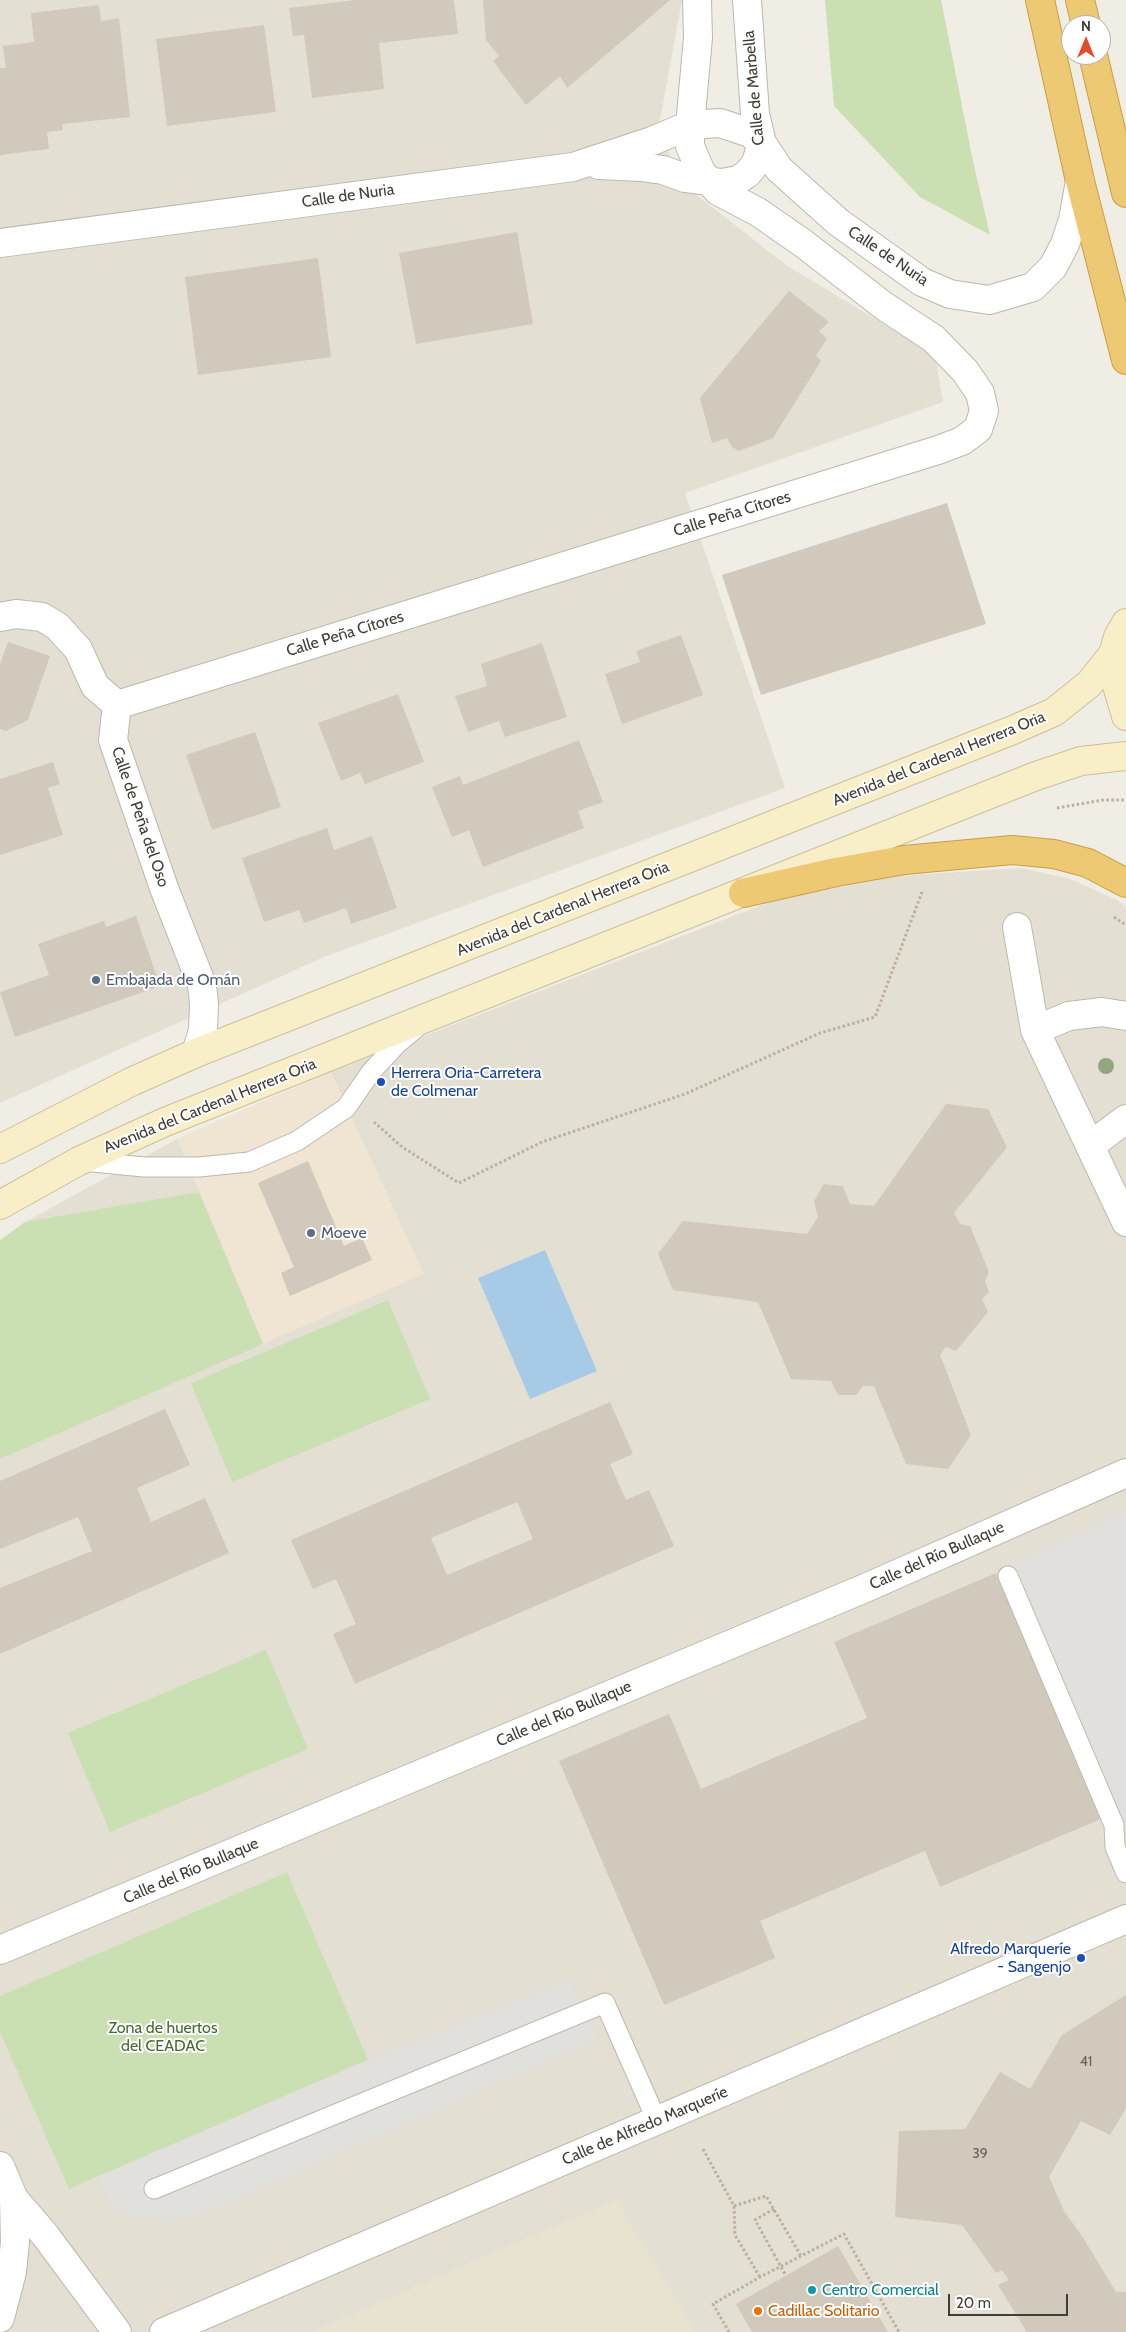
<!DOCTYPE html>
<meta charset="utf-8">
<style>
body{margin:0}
#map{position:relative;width:1126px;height:2332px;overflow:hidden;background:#f0ede5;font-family:Cabin,sans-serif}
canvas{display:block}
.north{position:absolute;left:1061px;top:15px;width:50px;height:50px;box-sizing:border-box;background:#fff;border:1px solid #b3b1ae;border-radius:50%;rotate:0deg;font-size:14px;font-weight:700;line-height:20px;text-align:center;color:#423d35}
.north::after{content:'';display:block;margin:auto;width:18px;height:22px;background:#e14d2a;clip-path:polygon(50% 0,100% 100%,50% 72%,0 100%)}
.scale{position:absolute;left:948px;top:2294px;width:120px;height:22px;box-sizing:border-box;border:2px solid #423d35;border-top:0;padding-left:6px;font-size:15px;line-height:18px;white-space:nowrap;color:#423d35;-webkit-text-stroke:4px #fff;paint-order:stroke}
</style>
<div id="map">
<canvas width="1126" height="2332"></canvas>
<div class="north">N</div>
<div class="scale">20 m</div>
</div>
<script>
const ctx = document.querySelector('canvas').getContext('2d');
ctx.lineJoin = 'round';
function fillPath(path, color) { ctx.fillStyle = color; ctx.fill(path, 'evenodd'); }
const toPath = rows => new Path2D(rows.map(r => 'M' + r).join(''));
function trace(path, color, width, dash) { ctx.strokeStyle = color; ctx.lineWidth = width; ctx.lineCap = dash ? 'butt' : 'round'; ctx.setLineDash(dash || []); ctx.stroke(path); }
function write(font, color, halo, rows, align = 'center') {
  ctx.font = font + ' Cabin,sans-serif'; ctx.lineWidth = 4; ctx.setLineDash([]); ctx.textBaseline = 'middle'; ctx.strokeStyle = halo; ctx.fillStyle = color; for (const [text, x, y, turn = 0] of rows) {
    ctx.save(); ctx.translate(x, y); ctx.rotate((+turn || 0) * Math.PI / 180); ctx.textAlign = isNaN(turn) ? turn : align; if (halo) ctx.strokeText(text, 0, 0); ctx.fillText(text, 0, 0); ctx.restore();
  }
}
fillPath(toPath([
 [0,0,682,0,659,126,680,182,786,265,935,355,943,402,685,493,785,788,324,957,0,1103],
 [1021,868,1070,879,1117,900,1126,907,1126,2332,0,2332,0,1242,25,1222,177,1139,331,1072,775,900,895,876]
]), '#e4dfd3');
fillPath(toPath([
 [331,1072,424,1274,263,1344,177,1139]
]), '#f0e4d2');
fillPath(toPath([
 [616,2200,696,2332,310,2332]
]), '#e8e2d0');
fillPath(toPath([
 [825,0,941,0,973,161,990,235,920,197,834,106],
 [199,1192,263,1344,0,1459,0,1240,25,1222],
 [388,1300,430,1399,232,1482,191,1383],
 [266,1650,308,1749,110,1832,68,1733],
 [287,1872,368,2060,69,2189,0,2032,0,1996]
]), '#cae0b2');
fillPath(toPath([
 [1126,1510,1126,1843,1115,1847,996,1573],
 [569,1979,599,2038,211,2210,171,2222,136,2217,115,2208,97,2177,368,2060]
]), '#e1e0dd');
fillPath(toPath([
 [545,1250,597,1371,530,1399,478,1278]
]), '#a7cbe7');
fillPath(toPath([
 [356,0,454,0,458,34,379,43,384,89,312,98,304,35,293,36,289,8],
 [483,0,670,0,567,88,560,76,526,105,493,61,499,56,486,40],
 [99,5,101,21,119,18,130,117,62,124,63,130,47,132,49,149,0,155,0,68,6,68,3,46,34,42,31,13],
 [264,25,276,112,167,126,156,39],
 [517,232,533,324,416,344,399,253],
 [318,258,331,357,198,375,185,277],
 [789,291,829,322,819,331,827,339,816,355,821,361,773,438,739,451,732,447,727,438,712,443,700,398],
 [947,503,986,624,761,695,722,575],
 [681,635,703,695,622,724,605,674,640,662,636,651],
 [8,642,50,656,28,720,6,731,0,729,0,664],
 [542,643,567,717,505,737,499,721,468,732,455,696,487,686,481,664],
 [398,694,424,762,365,784,360,773,341,781,318,723],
 [255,732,281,807,212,830,186,755],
 [579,740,603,802,578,811,584,828,483,867,469,830,452,837,432,787,460,776,463,785],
 [53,762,60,784,48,788,63,835,0,855,0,779],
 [327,828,334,850,372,836,397,908,351,924,346,908,304,923,299,910,264,922,242,858],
 [136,916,160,986,15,1037,0,992,49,975,38,944,104,921,106,927],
 [946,1104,988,1109,1007,1147,954,1213,960,1224,970,1226,989,1272,985,1281,989,1292,982,1299,988,1312,956,1351,946,1347,940,1355,971,1435,948,1469,906,1464,874,1386,863,1386,856,1395,838,1395,831,1381,791,1379,758,1302,673,1290,658,1254,683,1221,807,1234,818,1217,814,1201,824,1184,843,1186,850,1204,874,1206],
 [308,1161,344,1246,362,1238,372,1260,290,1296,281,1273,294,1267,258,1183],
 [610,1402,633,1454,610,1464,626,1500,649,1490,674,1546,355,1684,333,1634,356,1624,336,1579,313,1589,291,1540],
 [517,1502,533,1539,447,1575,431,1538],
 [165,1409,190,1465,137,1488,151,1522,205,1498,229,1553,0,1654,0,1588,92,1551,78,1517,0,1549,0,1481],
 [996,1573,1101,1819,940,1887,925,1851,760,1921,775,1958,664,2005,559,1761,669,1714,701,1789,867,1718,834,1642],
 [1126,1995,1126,2108,1110,2135,1081,2121,1049,2177,1064,2211,1082,2236,1116,2292,1126,2292,1126,2332,1027,2332,998,2285,1009,2280,1002,2270,996,2273,962,2225,895,2217,899,2131,965,2129,1000,2072,1030,2089,1062,2035],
 [838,2246,888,2332,752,2332,736,2304]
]), '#d0c9bc');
const lane = toPath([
 [82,1161,144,1167,199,1167,249,1162,297,1141,346,1108,371,1072,397,1044,416,1028],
 [1008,1576,1114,1825,1115,1847,1126,1873],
 [154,2189,605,2003,657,2121]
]);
const street = toPath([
 [599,165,641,167,663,170,685,178,722,183,738,180,748,173,756,163,762,143,755,114,747,0],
 [0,243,573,167,652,141,690,125,720,123,750,133,762,143,779,169,838,222,922,282,950,294,989,300,1033,287,1053,267,1065,244,1073,220,1080,181],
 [0,617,16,614,42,617,57,626,78,649,95,686,117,705],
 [117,705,938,450,962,441,978,429,984,411,980,393,965,371,934,339,884,306,804,244,758,212,718,191,701,172,690,146,690,125,698,38,697,0],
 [117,705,113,740,164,888,202,985,204,1004,203,1030,196,1053],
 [1017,927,1035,1030,1126,1222],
 [1035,1030,1069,1016,1102,1012,1126,1016],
 [1090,1146,1126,1119],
 [0,1950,863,1589,1126,1473],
 [0,2166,14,2199,45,2235,117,2332],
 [0,2318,12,2272,15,2242,14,2199],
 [164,2332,1126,1919]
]);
const secondary = toPath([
 [1126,623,1118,637,1113,654,1115,679,1126,716],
 [0,1149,131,1082,196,1053,1013,730,1054,712,1089,684,1113,654],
 [0,1205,79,1161,165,1122,428,1017,1036,776,1081,761,1126,756]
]);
const highway = toPath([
 [1040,0,1080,181,1126,360],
 [1080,0,1086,25],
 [1093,55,1126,193],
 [743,893,836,872,904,860,1012,850,1054,854,1088,863,1126,883]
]);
trace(lane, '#bdb8ac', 21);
trace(street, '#bdb8ac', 30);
trace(secondary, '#cbc099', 30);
trace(highway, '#cb9e44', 30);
trace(toPath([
 [1057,808,1103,800,1126,800],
 [1114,917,1126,925],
 [374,1122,402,1147,459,1183,542,1142,685,1094,820,1033,875,1017,922,892],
 [703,2149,734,2206,735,2235,760,2277],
 [734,2206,766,2196,801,2256],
 [774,2209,755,2220,774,2254],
 [729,2332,713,2304,760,2277,844,2234,899,2332]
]), '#bbb19b', 3, [2.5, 2.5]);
trace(lane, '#fff', 19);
trace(street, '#fff', 28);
trace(secondary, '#f8eec7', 28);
trace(highway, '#edc973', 28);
trace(toPath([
 [774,2254,786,2276]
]), '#bbb19b', 3, [2.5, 2.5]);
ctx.fillStyle = '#91a681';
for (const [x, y] of [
 [1106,1066]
]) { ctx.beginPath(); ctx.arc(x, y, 8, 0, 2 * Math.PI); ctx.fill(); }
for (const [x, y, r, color] of [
 [96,980,5,"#5c6f8a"],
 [381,1082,5,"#1a4fb4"],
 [311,1233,5,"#5c6f8a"],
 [1081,1958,5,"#1a4fb4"],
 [812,2290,5,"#0f9aa8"],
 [758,2311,5,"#e8710a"]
]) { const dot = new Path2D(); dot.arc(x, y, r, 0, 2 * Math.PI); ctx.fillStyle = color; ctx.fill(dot); trace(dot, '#fff', 2); }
write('14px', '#666057', null, [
 ["41",1086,2062],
 ["39",980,2154]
]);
write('16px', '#423d35', '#fff', [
 ["Calle de Marbella",754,88,-95],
 ["Calle de Nuria",348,196,-8],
 ["Calle de Nuria",888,256,34],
 ["Calle Peña Cítores",732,514,-17],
 ["Calle Peña Cítores",345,634,-17],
 ["Avenida del Cardenal Herrera Oria",939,759,-22],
 ["Calle de Peña del Oso",140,817,71],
 ["Avenida del Cardenal Herrera Oria",563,909,-22],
 ["Avenida del Cardenal Herrera Oria",210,1106,-22],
 ["Calle del Río Bullaque",937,1556,-24],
 ["Calle del Río Bullaque",564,1714,-23],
 ["Calle del Río Bullaque",191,1871,-23],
 ["Calle de Alfredo Marqueríe",645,2126,-23]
]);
write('16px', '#4e5e75', '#fff', [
 ["Embajada de Omán",106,980],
 ["Moeve",321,1233]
], 'left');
write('16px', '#164399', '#fff', [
 ["Herrera Oria-Carretera",391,1073],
 ["de Colmenar",391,1091],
 ["Alfredo Marqueríe",1071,1949,"right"],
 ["- Sangenjo",1071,1967,"right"]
], 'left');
write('16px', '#446c30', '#fff', [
 ["Zona de huertos",163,2028],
 ["del CEADAC",163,2046]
]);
write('16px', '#0d838f', '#fff', [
 ["Centro Comercial",822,2290]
], 'left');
write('16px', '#c56008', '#fff', [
 ["Cadillac Solitario",768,2311]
], 'left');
</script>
